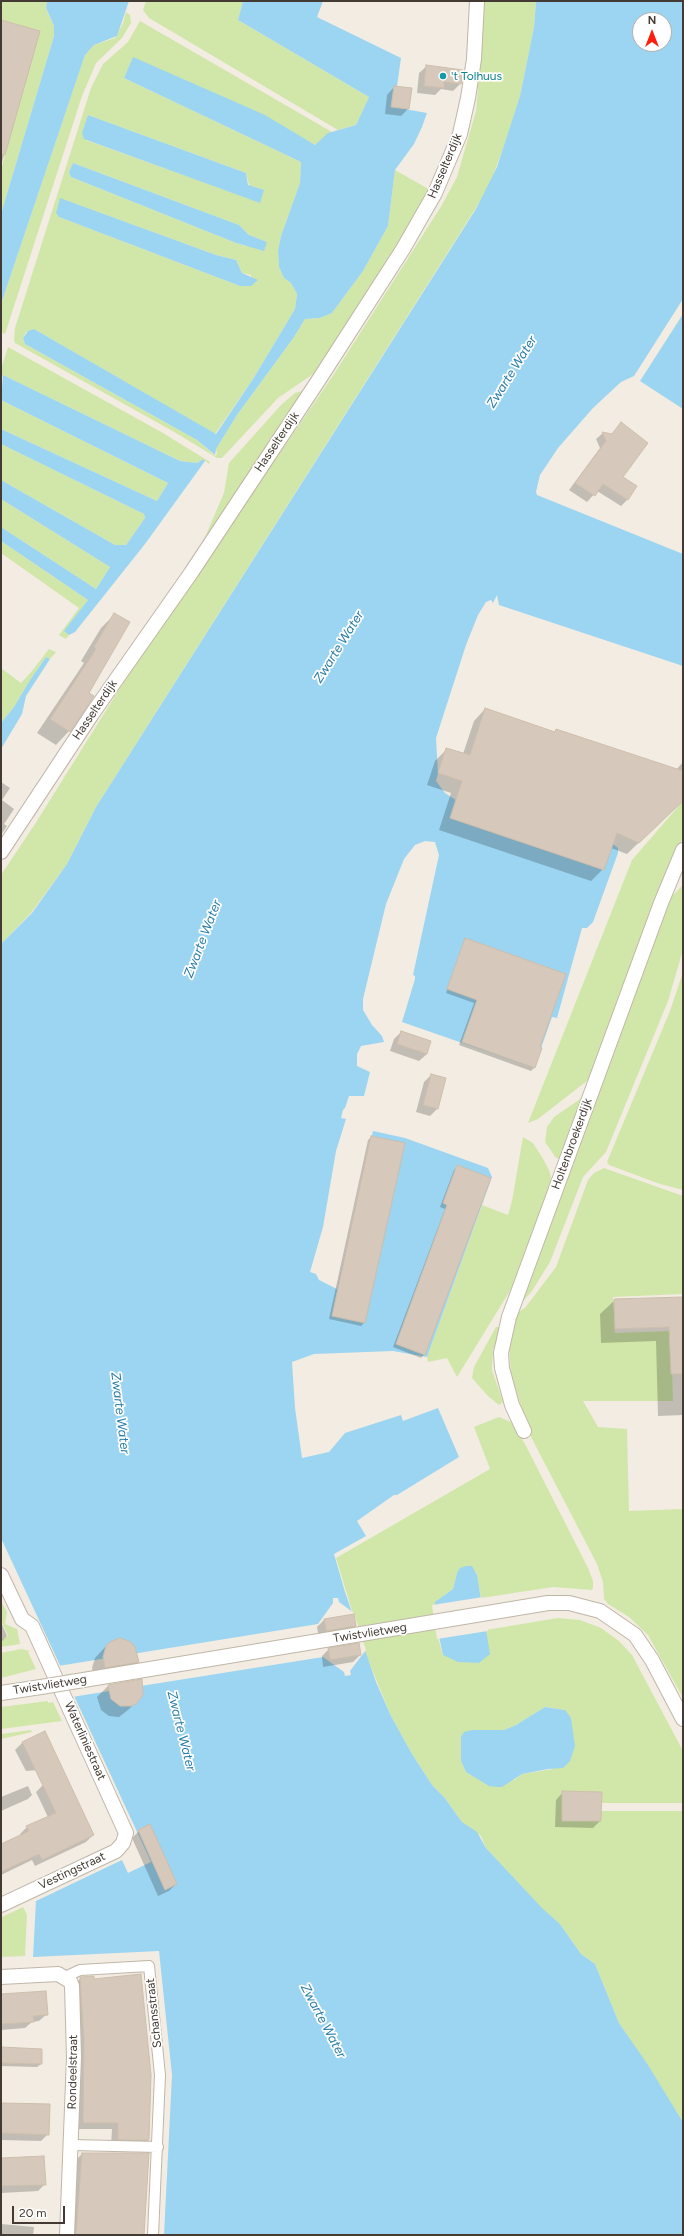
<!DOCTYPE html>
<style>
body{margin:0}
#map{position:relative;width:684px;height:2236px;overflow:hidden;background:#f2ece2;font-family:Figtree,sans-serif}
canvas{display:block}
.frame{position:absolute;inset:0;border:2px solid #433b33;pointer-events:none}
.north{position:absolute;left:632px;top:12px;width:40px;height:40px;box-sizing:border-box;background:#fff;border:1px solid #b4b1ad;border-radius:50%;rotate:0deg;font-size:11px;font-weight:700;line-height:16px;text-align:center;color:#433b33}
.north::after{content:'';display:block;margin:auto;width:14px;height:18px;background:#fe1e0d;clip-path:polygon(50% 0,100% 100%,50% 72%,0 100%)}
.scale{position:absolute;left:12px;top:2206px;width:53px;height:18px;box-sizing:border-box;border:2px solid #433b33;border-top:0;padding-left:5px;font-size:12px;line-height:14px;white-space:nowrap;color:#433b33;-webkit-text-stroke:3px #fff;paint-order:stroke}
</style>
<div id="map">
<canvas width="684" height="2236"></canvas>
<div class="frame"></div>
<div class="north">N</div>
<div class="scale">20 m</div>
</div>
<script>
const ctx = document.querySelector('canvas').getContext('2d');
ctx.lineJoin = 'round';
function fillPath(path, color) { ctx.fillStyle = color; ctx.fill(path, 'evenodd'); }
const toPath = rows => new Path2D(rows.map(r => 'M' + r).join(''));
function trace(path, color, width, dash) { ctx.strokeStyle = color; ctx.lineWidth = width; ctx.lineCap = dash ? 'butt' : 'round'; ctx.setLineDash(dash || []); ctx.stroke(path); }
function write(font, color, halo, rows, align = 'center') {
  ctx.font = font + ' Figtree,sans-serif'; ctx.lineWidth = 3.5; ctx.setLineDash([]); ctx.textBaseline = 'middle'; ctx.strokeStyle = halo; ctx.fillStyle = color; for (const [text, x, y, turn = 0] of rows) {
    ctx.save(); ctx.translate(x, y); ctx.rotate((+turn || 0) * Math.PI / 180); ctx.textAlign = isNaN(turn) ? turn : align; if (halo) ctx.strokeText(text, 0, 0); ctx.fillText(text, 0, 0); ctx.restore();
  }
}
fillPath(toPath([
 [1,1,47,1,46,9,54,26,54,36,1,214,1,170,39,31,1,20],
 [146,1,243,1,238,20,369,97,356,125,338,130,149,18,143,10],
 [480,1,536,1,534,27,520,96,507,138,488,189,96,807,67,864,31,913,1,944,1,875,35,824,140,656,332,377,442,205,457,177,476,111,478,89],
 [126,12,130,15,131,23,122,38,96,63,82,96,5,334,1,332,1,304,85,55,94,45,115,38,123,23],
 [140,21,332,132,315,145,133,58,124,78,301,162,300,183,281,236,278,250,279,267,284,278,291,283,297,294,295,309,253,379,215,434,34,329,26,332,23,338,25,344,197,440,215,456,217,454,216,449,237,415,294,337,305,319,320,318,332,313,363,271,388,226,395,170,432,191,420,215,316,372,278,398,222,458,217,458,176,433,15,343,14,340,15,328,91,88,103,64,128,42],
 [88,115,246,173,253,200,86,140],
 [73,163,239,225,249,235,267,242,245,246,236,243,71,177,69,172],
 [65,200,216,255,236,260,242,273,251,275,251,286,240,286,59,217],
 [8,347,163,433,210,462,209,464,203,459,197,463,180,461,3,375,1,380,1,369],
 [302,391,304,393,199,551,224,493,229,463,281,405,295,393],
 [1,400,168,483,157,501,1,429],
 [1,444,144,514,145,518,126,545,115,545,1,480],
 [1,499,110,567,96,589,1,527],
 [1,541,88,600,65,631,69,635,66,639,59,635,79,608,1,553],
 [49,649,56,652,50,659,46,657,30,680,14,707,1,723,1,668,21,683,32,671],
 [683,801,683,837,592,1077,538,1119,528,1123,632,860],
 [683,885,683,950,668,1001,606,1152,583,1177,550,1262,532,1291,517,1308,664,904],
 [683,972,683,1190,660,1184,609,1165,607,1162,670,1011],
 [583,1097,560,1159,556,1158,545,1142,547,1127,554,1117],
 [523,1137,533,1143,542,1157,549,1170,552,1181,519,1276,457,1377,447,1358,428,1362,427,1357,482,1205,508,1215,512,1201],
 [604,1168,683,1196,683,1294,613,1297,615,1333,671,1331,673,1401,583,1401,598,1427,627,1429,629,1511,683,1509,683,1698,648,1635,629,1617,608,1604,604,1599,603,1582,597,1564,529,1433,511,1373,509,1345,515,1314,525,1308,556,1267,588,1180,594,1173],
 [496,1327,501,1327,493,1350,492,1370,503,1402,499,1405,488,1396,472,1378,474,1367],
 [499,1417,511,1422,525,1444,588,1568,593,1581,593,1588,592,1590,553,1587,481,1598,476,1572,457,1573,453,1589,438,1600,434,1613,439,1641,443,1655,486,1630,558,1618,580,1620,601,1628,619,1641,632,1655,683,1751,683,1803,601,1803,602,1792,563,1791,562,1820,601,1821,601,1811,683,1811,683,2122,648,2066,619,2023,595,1964,581,1954,560,1924,542,1909,486,1848,481,1836,462,1822,444,1797,432,1785,412,1754,391,1716,364,1650,336,1558,490,1469,474,1427],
 [545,1707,565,1710,553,1769,522,1774,514,1780,477,1778,466,1772,461,1761,461,1737,472,1730,504,1730,516,1725],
 [1,1601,7,1612,5,1624,17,1629,20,1644,1,1647,1,1640,8,1636,1,1620],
 [21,1649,30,1651,28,1652,36,1669,1,1678,1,1653],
 [48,1701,48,1703,53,1702,62,1721,1,1729,1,1707],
 [31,1730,32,1732,1,1739,1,1734],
 [23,1907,27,1915,25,1956,1,1957,2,1917]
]), '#d1e7a9');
fillPath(toPath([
 [47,1,129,1,117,36,94,45,85,55,1,304,1,214,54,36,54,26,46,8],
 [243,1,323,1,317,17,401,58,394,107,427,113,422,127,414,144,395,170,388,226,363,271,332,313,320,318,305,319,294,337,237,415,216,449,215,455,197,440,25,344,23,338,28,331,34,329,216,434,253,379,295,309,297,294,291,283,284,278,279,267,278,250,281,236,300,183,301,162,124,78,133,57,265,115,315,145,328,133,356,125,369,97,238,20],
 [536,1,683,1,683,299,634,376,621,382,593,408,558,448,540,475,536,492,537,495,683,554,683,666,499,605,497,595,493,603,491,600,486,602,478,615,466,645,436,738,438,774,436,781,445,793,456,800,459,792,613,844,618,848,618,853,593,922,587,928,582,928,557,1018,552,1017,534,1068,402,1022,415,979,415,976,413,975,439,855,435,842,425,841,415,845,404,859,386,904,363,999,363,1010,372,1025,382,1036,384,1042,361,1046,357,1054,357,1066,370,1072,364,1096,349,1096,345,1108,343,1110,341,1118,346,1119,336,1151,323,1227,310,1272,316,1274,319,1280,337,1289,373,1131,405,1138,488,1168,492,1177,427,1357,393,1351,314,1354,292,1362,295,1408,302,1458,329,1452,345,1433,401,1415,403,1421,438,1408,459,1457,397,1495,394,1495,357,1521,366,1536,334,1554,345,1592,376,1682,391,1716,412,1754,432,1785,444,1797,462,1822,477,1832,486,1848,542,1908,560,1924,581,1954,595,1964,619,2023,648,2065,683,2122,683,2235,164,2235,172,2075,159,1951,33,1957,36,1901,122,1860,128,1873,151,1862,1,1538,1,944,32,913,67,864,96,807,476,209,497,167,520,96,534,27],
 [640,20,664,20,664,44,640,44],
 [88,115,246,173,248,185,264,190,260,203,84,139,82,133],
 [73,163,239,225,249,235,267,242,264,251,236,243,71,177,69,172],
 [60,198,216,255,236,260,242,273,258,280,251,286,240,286,59,217,56,213],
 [683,314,683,409,640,381],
 [3,375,180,461,197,463,203,459,205,461,145,544,75,632,69,635,64,631,88,600,1,541,1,527,96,589,110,567,1,499,1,480,115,545,126,545,145,518,144,514,1,444,1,429,157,501,168,483,1,400],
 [46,657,50,659,26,696,22,714,1,749,1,723,14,707,30,680],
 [466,1566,472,1566,477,1575,490,1654,479,1663,458,1662,443,1655,434,1613,435,1602,453,1589,457,1573,460,1568],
 [545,1707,565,1710,571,1718,575,1746,570,1761,563,1768,548,1769,522,1774,502,1787,497,1787,489,1786,466,1772,461,1761,461,1737,464,1732,472,1730,504,1730,516,1725]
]), '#9cd5f1');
fillPath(toPath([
 [483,1597,488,1631,437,1639,432,1605],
 [333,1598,338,1598,339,1602,354,1613,366,1650,350,1671,351,1675,345,1676,344,1672,323,1657,72,1697,58,1666,318,1624,333,1603]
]), '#f2ece2');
fillPath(toPath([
 [1,21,38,32,1,166],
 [427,66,460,84,453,91,441,89,435,95,417,93,419,73],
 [394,87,408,109,401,116,385,114,387,95],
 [621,424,622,477,628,499,621,506,597,491,587,502,569,490,600,448,596,439,603,433,611,435],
 [115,614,87,693,69,731,56,745,37,733,84,663,81,661,101,628],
 [485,709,554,733,556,730,676,770,683,762,683,794,668,814,627,854,611,848,603,869,591,881,439,830,451,793,427,785,435,761,447,749,463,754,474,721],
 [1,782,10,788,2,800,14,809,4,824,7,826,1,835],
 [465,939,539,1048,534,1068,531,1071,459,1045,474,1003,446,993,465,942,463,942],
 [401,1032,427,1054,419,1061,390,1051,394,1039],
 [431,1075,437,1109,430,1116,416,1112,424,1082],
 [371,1137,364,1323,361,1326,329,1319,368,1140],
 [457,1167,425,1354,421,1358,393,1347,445,1209,440,1207,454,1170],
 [683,1298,683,1415,658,1416,656,1341,601,1343,600,1314,615,1300],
 [324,1620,355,1626,348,1633,319,1638,317,1627],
 [1,1622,7,1636,1,1642],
 [106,1646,137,1662,127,1673,94,1678,92,1668,95,1658],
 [329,1649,360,1655,353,1662,323,1667,322,1656],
 [141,1680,139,1699,128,1710,119,1717,109,1716,101,1710,97,1697,108,1686],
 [23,1742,51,1769,26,1771,15,1750],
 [43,1785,93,1835,86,1842,35,1866,32,1860,1,1875,1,1845,21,1836,20,1834,27,1827,48,1817,36,1792],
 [28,1786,32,1795,28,1799,1,1811,1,1797],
 [563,1792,600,1821,593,1828,555,1827,556,1800],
 [139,1831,176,1884,169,1891,158,1896,132,1838],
 [81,1978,148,2140,142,2147,111,2146,112,2129,77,2129,74,1985],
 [1,1994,47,2014,39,2021,32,2022,25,2028,1,2030],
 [1,2048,41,2064,37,2067,1,2066],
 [1,2104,48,2134,41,2141,1,2140],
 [82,2154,148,2154,141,2235,71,2235,75,2161],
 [1,2159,45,2184,38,2191,1,2193],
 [1,2224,34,2227,33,2235,1,2235]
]), '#0003');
const building = toPath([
 [1,20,40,31,5,155,1,154,1,20],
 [426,65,463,70,461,84,444,82,444,88,424,86,426,65],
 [394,86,412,88,409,109,391,107,394,86],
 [621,422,648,443,623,477,637,486,628,500,603,484,595,496,575,483,606,441,602,432,612,434,621,422],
 [114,613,130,622,89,693,94,696,70,732,50,719,96,649,94,647,114,613],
 [485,708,555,732,556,729,683,771,683,801,639,843,617,833,604,870,450,818,462,781,438,773,446,748,470,755,485,708],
 [465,938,566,974,540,1047,542,1048,535,1068,462,1042,477,1000,447,989,465,938],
 [401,1031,431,1041,427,1054,397,1044,401,1031],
 [431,1074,446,1078,438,1109,423,1105,431,1074],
 [371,1136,405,1143,365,1323,332,1316,371,1136],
 [457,1165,491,1178,425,1355,396,1344,447,1205,443,1203,457,1165],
 [683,1297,683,1374,671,1374,669,1327,615,1329,614,1299,683,1297],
 [354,1614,356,1626,326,1631,324,1619,354,1614],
 [120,1638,131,1642,135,1647,139,1662,105,1668,103,1657,106,1646,110,1642,120,1638],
 [359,1643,361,1655,330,1660,328,1648,359,1643],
 [142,1679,143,1695,136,1704,131,1706,120,1706,111,1699,108,1685,142,1679],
 [45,1731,94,1835,42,1860,39,1854,1,1872,1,1844,29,1831,26,1826,56,1813,22,1742,45,1731],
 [562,1791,602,1792,601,1821,562,1821,562,1791],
 [150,1824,177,1884,165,1890,138,1830,150,1824],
 [141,1974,151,2075,149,2140,118,2140,118,2123,83,2123,84,2041,80,1977,94,1976,94,1979,141,1974],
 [46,1991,48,2015,33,2016,34,2022,1,2024,1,1994,46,1991],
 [1,2047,42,2049,42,2064,1,2063,1,2047],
 [1,2103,50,2104,49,2135,1,2133,1,2103],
 [82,2153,149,2153,144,2235,76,2235,82,2153],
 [44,2156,46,2185,1,2186,1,2158,44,2156]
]);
fillPath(building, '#d6c9bb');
trace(building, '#cebeab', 1);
const pedestrian = toPath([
 [65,1977,80,1970,149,1966,160,2075,153,2235],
 [71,2145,158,2147]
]);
const minor = toPath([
 [1,852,92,714,191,573,318,381,403,249,435,193,460,134,468,98,474,59,477,1],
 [524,1431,512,1405,502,1368,501,1353,509,1317,661,903,683,850],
 [1,1575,22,1619,32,1626,126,1833,123,1843,116,1851,1,1905],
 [138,1671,548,1603,569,1603,600,1611,635,1635,652,1660,683,1719],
 [1,1693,41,1687],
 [1,1977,58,1974,70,1981,72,1986,74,2057,67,2235]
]);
trace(pedestrian, '#c0b6a8', 12);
trace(minor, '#c0b6a8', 16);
trace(pedestrian, '#fff', 10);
trace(minor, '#fff', 14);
const minorBridge = toPath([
 [41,1687,138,1671]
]);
trace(minorBridge, '#c0b6a8', 16, []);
trace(minorBridge, '#fff', 14);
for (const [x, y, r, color] of [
 [443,76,4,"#0f9aa8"]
]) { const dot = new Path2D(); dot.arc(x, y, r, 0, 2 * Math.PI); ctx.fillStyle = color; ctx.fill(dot); trace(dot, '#fff', 1.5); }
write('12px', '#0d838f', '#fff', [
 ["'t Tolhuus",451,76]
], 'left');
write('12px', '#433b33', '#fff', [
 ["Hasselterdijk",445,166,-67],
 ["Hasselterdijk",277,442,-56],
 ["Hasselterdijk",95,710,-56],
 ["Holtenbroekerdijk",572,1144,-70],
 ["Twistvlietweg",370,1633,-9],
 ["Twistvlietweg",50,1685,-9],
 ["Waterliniestraat",85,1741,66],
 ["Vestingstraat",72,1871,-25],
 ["Schansstraat",154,2013,-96],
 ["Rondeelstraat",73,2072,-89]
]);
write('italic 13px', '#2a7da8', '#fff', [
 ["Zwarte Water",512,372,-58],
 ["Zwarte Water",339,647,-58],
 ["Zwarte Water",203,939,-69],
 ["Zwarte Water",120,1413,83],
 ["Zwarte Water",181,1731,76],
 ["Zwarte Water",323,2021,62]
]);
</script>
